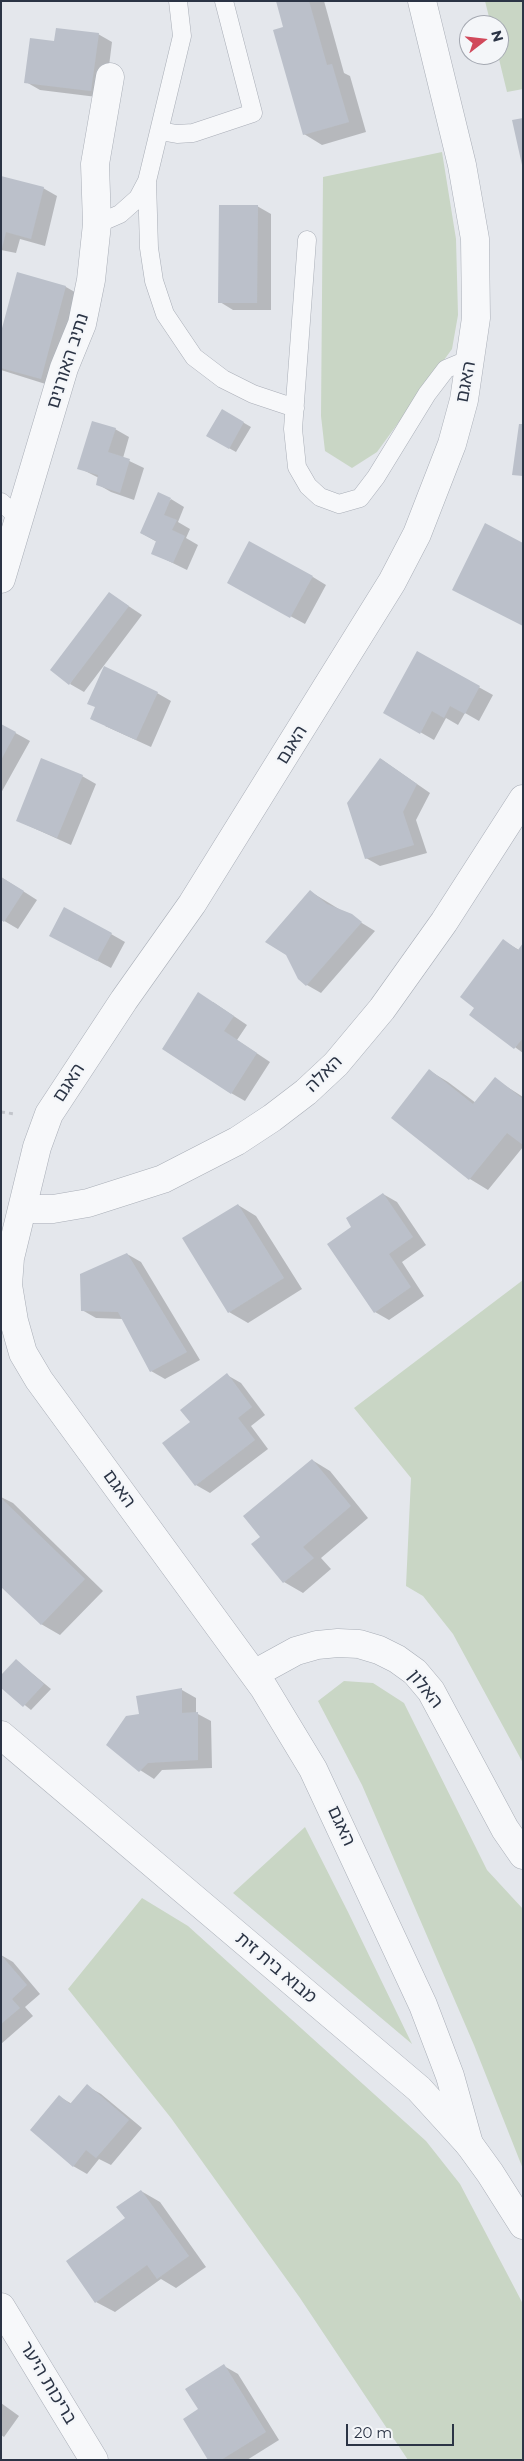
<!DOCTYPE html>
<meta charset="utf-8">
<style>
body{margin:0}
#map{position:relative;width:524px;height:2461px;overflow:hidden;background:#e4e7ec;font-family:Montserrat,sans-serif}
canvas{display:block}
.frame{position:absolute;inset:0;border:2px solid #2b3445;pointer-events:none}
.north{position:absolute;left:459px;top:15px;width:50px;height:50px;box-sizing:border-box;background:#f4f6f9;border:1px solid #a4a8b1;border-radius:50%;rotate:74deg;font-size:14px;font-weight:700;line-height:20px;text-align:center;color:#2b3445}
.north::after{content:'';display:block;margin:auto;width:18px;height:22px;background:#d1495b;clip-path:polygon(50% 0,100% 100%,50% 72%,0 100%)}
.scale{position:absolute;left:346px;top:2424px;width:108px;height:22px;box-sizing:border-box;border:2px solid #2b3445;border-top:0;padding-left:6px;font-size:15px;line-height:18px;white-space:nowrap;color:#2b3445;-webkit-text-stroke:4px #f4f6f9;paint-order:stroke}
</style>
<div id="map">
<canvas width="524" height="2461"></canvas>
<div class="frame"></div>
<div class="north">N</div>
<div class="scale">20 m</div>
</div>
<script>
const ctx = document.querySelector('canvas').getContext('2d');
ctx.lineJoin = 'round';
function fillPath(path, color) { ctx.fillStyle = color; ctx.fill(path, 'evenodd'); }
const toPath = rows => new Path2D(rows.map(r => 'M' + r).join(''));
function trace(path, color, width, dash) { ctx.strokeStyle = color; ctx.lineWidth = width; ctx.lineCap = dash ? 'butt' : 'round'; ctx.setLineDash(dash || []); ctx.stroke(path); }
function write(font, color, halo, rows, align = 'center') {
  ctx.font = font + ' Montserrat,"Noto Sans Hebrew",sans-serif'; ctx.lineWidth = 4.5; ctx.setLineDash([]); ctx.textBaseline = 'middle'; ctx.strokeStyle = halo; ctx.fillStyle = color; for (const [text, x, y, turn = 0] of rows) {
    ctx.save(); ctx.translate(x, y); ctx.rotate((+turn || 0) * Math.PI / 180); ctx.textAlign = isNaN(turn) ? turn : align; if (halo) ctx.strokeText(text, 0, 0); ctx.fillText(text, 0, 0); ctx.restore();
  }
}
fillPath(toPath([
 [485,1,523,1,523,89,507,92,498,55,499,25,491,25],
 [442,152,456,239,458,315,452,349,377,452,352,468,325,451,321,416,323,177],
 [523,1280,523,1763,453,1634,423,1596,406,1586,411,1478,354,1408],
 [344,1681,373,1683,404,1703,487,1870,523,1909,523,2169,474,2045,362,1785,318,1701],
 [305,1827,348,1912,412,2044,233,1893],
 [142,1898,188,1926,426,2141,460,2184,523,2304,523,2460,408,2460,300,2298,171,2118,68,1989]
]), '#c9d6c5');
fillPath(toPath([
 [277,1,324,1,344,73,350,76,366,132,322,145,304,134,285,27],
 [98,34,112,42,105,98,40,90,26,82,55,43],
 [1,178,43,188,57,196,45,246,20,239,16,253,1,250],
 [257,206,271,214,271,310,233,310,220,302],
 [18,274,66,287,80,295,55,387,1,370,1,336],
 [222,410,251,427,236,452,207,436],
 [115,429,129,437,123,458,144,468,134,500,111,492,97,484,99,478,79,468],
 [171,499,184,507,178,522,190,529,186,538,198,545,187,570,152,553,157,542,141,533],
 [313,577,326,585,305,624,242,590],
 [109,593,142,615,84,692,70,684],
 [417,653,493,695,479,721,465,713,458,725,446,718,434,740,385,712],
 [157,693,171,701,151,747,105,726],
 [1,725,30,741,1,793],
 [381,759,430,793,416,820,427,853,380,866,366,858],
 [82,776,96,784,71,845,18,821],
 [1,877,37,900,18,929,1,919],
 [311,892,375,931,321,993,307,985,287,954],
 [111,934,125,942,111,968,64,943],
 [504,941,519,950,523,945,523,1053,471,1015,476,1007],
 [213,1002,247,1025,237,1040,270,1062,245,1101,231,1093],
 [430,1071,448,1082,476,1103,495,1079,523,1097,523,1147,488,1190,470,1179,393,1118],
 [383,1194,397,1202,426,1245,402,1262,424,1296,389,1320,375,1312,353,1227],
 [238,1205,256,1216,302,1289,248,1323,229,1312,184,1239],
 [127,1254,141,1262,200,1360,165,1379,151,1371,123,1319,96,1318,82,1310],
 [227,1375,241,1383,265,1415,251,1426,268,1449,210,1493,196,1485,192,1422],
 [312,1460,330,1471,368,1518,321,1558,331,1569,303,1593,284,1582,253,1545,262,1537],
 [1,1497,13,1503,103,1591,60,1635,41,1624,1,1585],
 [16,1660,51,1689,31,1710,1,1686],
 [182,1690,196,1698,196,1713,211,1721,212,1768,162,1770,154,1779,140,1770,140,1715],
 [1,1955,13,1962,40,1994,25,2007,33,2016,1,2044],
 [87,2086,101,2094,142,2128,111,2165,99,2159,87,2174,73,2166,60,2097,72,2104],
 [141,2191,160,2202,206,2267,176,2288,161,2279,115,2312,96,2302,126,2219],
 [224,2366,238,2374,279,2440,247,2460,209,2460,200,2410],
 [1,2403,19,2416,4,2437,1,2435]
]), '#0003');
fillPath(toPath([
 [276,1,309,1,327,65,332,64,349,122,303,135,273,30,283,27],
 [56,28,99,33,91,91,24,83,30,38,54,41],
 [523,118,523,165,522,165,512,120],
 [1,176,44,187,31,239,6,232,2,248],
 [219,205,258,205,257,303,218,303],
 [17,272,66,286,41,379,1,368,1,332],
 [222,409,244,422,229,449,206,436],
 [92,421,116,428,108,452,130,459,120,493,96,485,98,475,77,469],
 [519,424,523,424,523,476,512,475],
 [158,492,171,498,164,515,177,520,172,530,185,536,173,563,151,554,156,541,140,533],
 [485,523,523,543,523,626,452,590],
 [249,541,313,576,290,618,227,583],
 [109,592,129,606,69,685,50,670],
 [417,651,480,686,465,714,450,706,444,718,432,711,420,734,383,713],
 [104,666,158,692,136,740,90,719,95,707,87,704],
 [1,724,16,732,1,760],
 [41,758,83,775,57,838,16,821],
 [380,758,417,784,403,812,414,845,365,859,347,803],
 [1,877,24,891,4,922,1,920],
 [310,890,327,904,352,914,362,922,306,986,298,979,286,955,265,942],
 [64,907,112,933,97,961,49,936],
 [503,939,518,950,523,943,523,1038,514,1049,469,1015,474,1008,460,997],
 [198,992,234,1016,224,1031,257,1053,231,1094,162,1049],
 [429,1069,473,1104,495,1077,523,1099,523,1145,507,1133,469,1180,391,1118],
 [383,1193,413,1237,389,1254,411,1287,374,1313,327,1244,351,1227,346,1218],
 [238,1204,284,1278,228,1313,182,1238],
 [127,1253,187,1352,150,1372,118,1312,81,1311,80,1274],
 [227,1373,252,1407,238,1418,255,1440,195,1486,162,1443,190,1422,180,1410],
 [312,1459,351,1506,303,1547,314,1558,283,1583,251,1544,260,1537,243,1516],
 [1,1498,85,1579,41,1625,1,1587],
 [16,1659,44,1684,23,1707,1,1688,1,1675],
 [182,1688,182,1713,198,1712,198,1760,148,1763,139,1772,106,1745,126,1716,139,1714,136,1696],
 [1,1955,27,1985,12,1999,20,2008,1,2024],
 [87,2084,129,2120,96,2158,86,2150,73,2167,30,2130,59,2095,70,2104],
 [141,2190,189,2256,157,2279,147,2265,95,2303,66,2261,125,2218,116,2207],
 [224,2364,266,2432,221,2460,208,2460,183,2419,198,2409,185,2389]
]), '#bbc0ca');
const service = toPath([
 [160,131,177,134,193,133,253,113,224,1],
 [147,181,149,248,154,281,165,314,194,357,223,379,253,394,295,408],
 [97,224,120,214,138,198,147,181,182,36,178,1],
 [307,240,293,429,297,467,308,486,320,497,339,504,360,498,376,477,427,394,446,369,472,358],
 [1,502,19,518]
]);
const minor = toPath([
 [422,1,462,165,475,239,476,318,464,400,452,444,417,534,392,582,192,904,124,1000,49,1114,37,1147,10,1258,8,1285,14,1321,23,1353,39,1380,264,1688,313,1769,423,2005,450,2076,469,2144],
 [1,579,64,368,82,324,91,280,97,224,95,164,110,77],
 [22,1209,53,1209,88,1203,163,1179,237,1141,272,1118,306,1092,336,1064,382,1009,444,922,523,799],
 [254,1674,296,1651,317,1645,338,1643,359,1644,379,1650,397,1659,415,1672,431,1691,505,1829,523,1855],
 [1,2307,94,2460]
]);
const tertiary = toPath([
 [1,1735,419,2089,469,2144,490,2173,523,2225]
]);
trace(service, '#a9aeb7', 19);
trace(minor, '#a9aeb7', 29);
trace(tertiary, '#a9aeb7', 29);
trace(toPath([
 [1,1112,15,1114]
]), '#c2c5cb', 3, [4, 4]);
trace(service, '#f7f8fa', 18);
trace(minor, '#f7f8fa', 28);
trace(tertiary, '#f7f8fa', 28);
write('18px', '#2b3445', '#f4f6f9', [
 ["נתיב האורנים",68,361,-72],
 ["האגם",466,382,-79],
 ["האגם",292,745,-58],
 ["האלה",324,1074,-45],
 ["האגם",69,1083,-57],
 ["האגם",119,1489,54],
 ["האלון",425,1689,51],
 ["האגם",341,1826,65],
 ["מבוא בית זית",276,1968,40],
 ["בריכות היער",48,2383,59]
]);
</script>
